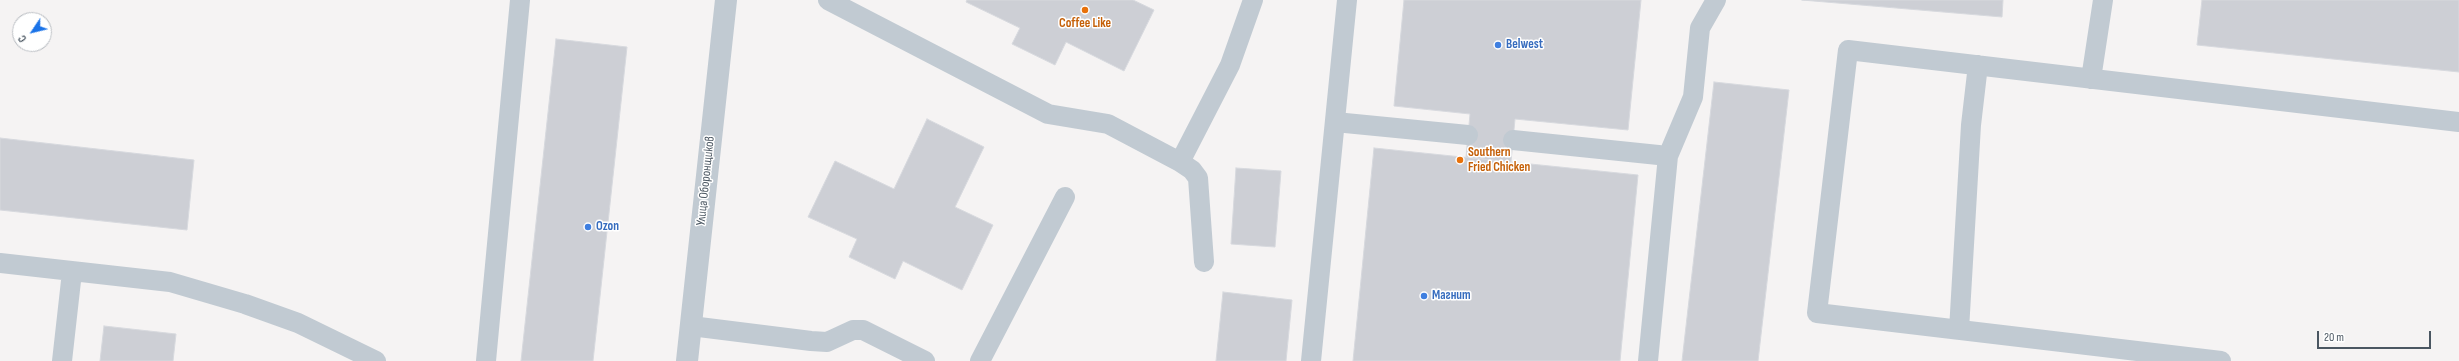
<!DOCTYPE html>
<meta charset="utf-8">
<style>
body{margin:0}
#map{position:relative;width:2459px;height:361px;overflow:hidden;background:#f5f3f3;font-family:"Sofia Sans Condensed",sans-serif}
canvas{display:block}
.north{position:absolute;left:12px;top:12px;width:40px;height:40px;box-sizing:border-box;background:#fff;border:1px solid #b7bbc0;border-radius:50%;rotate:235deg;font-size:11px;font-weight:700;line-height:16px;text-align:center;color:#4a5661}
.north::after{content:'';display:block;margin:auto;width:14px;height:18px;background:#1a73e8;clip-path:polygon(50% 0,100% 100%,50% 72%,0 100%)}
.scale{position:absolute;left:2317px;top:331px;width:114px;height:18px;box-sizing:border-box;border:2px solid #4a5661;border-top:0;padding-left:5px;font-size:12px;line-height:14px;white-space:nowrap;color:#4a5661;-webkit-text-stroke:3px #fff;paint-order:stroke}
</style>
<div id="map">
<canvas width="2459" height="361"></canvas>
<div class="north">С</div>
<div class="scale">20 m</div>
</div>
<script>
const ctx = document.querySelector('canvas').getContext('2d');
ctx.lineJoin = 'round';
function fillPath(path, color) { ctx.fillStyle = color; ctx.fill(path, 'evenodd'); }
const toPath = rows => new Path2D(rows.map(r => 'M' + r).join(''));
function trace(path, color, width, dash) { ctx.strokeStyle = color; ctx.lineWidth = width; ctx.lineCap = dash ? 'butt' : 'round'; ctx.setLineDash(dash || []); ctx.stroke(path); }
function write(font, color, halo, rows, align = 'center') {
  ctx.font = font + ' "Sofia Sans Condensed",sans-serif'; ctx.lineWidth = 3; ctx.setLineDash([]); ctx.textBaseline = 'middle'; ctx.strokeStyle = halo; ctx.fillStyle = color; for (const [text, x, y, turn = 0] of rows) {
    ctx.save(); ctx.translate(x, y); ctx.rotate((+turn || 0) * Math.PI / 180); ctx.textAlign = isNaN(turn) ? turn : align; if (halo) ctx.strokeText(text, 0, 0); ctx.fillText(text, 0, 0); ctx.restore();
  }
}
const building = toPath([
 [967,0,1133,0,1154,10,1124,71,1066,42,1055,65,1012,44,1020,28,966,2,967,0],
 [1404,0,1641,0,1628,130,1515,119,1511,162,1466,157,1470,114,1394,106,1404,0],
 [1802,0,2003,0,2002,17,1802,0],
 [2202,0,2459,0,2459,72,2197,45,2202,0],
 [556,39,627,47,593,361,521,361,556,39],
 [1714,82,1789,90,1758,361,1682,361,1714,82],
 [927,119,984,147,955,207,993,225,962,290,903,261,895,279,849,257,857,239,808,217,835,161,894,189,927,119],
 [0,138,194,160,187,230,0,210,0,138],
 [1374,148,1638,175,1620,361,1353,361,1374,148],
 [1236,168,1281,171,1275,247,1231,244,1236,168],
 [1223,292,1292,300,1286,361,1216,361,1223,292],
 [104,326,176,334,173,361,100,361,104,326]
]);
fillPath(building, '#cdcfd5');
trace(building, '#d7d9de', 1);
trace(toPath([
 [828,0,1048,114,1108,124,1180,162,1230,65,1253,0],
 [2091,79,2103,0],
 [1335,122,1468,135],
 [1513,140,1668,156],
 [1180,162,1192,170,1198,178,1204,262],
 [0,263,170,282,245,304,298,323,376,361],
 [691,326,811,341,827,342,853,330,863,330,925,361],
 [1959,330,1971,125,1978,65],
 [62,361,72,272],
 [486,361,520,0],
 [980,361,1065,197],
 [1311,361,1347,0],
 [1648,361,1668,156,1693,97,1700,28,1716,0],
 [2221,361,1817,313,1848,50,2459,122]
]), '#c1cad2', 20);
trace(toPath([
 [687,361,726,0]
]), '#c1cad2', 22);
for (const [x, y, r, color] of [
 [1085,10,4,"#e8710a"],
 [1498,45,4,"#3f7fe0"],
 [1460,160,4,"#e8710a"],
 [588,227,4,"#3f7fe0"],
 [1424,296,4,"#3f7fe0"]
]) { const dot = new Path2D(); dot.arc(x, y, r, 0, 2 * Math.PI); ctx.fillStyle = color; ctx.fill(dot); trace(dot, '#fff', 1.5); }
write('bold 13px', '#c56008', '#fff', [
 ["Coffee Like",1085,24],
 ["Southern",1468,153,"left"],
 ["Fried Chicken",1468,168,"left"]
]);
write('bold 13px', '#366cbe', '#fff', [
 ["Belwest",1506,45],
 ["Ozon",596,227],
 ["Магнит",1432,296]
], 'left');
write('13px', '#4a5661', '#fff', [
 ["Улица Оборонщиков",706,181,-84]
]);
</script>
